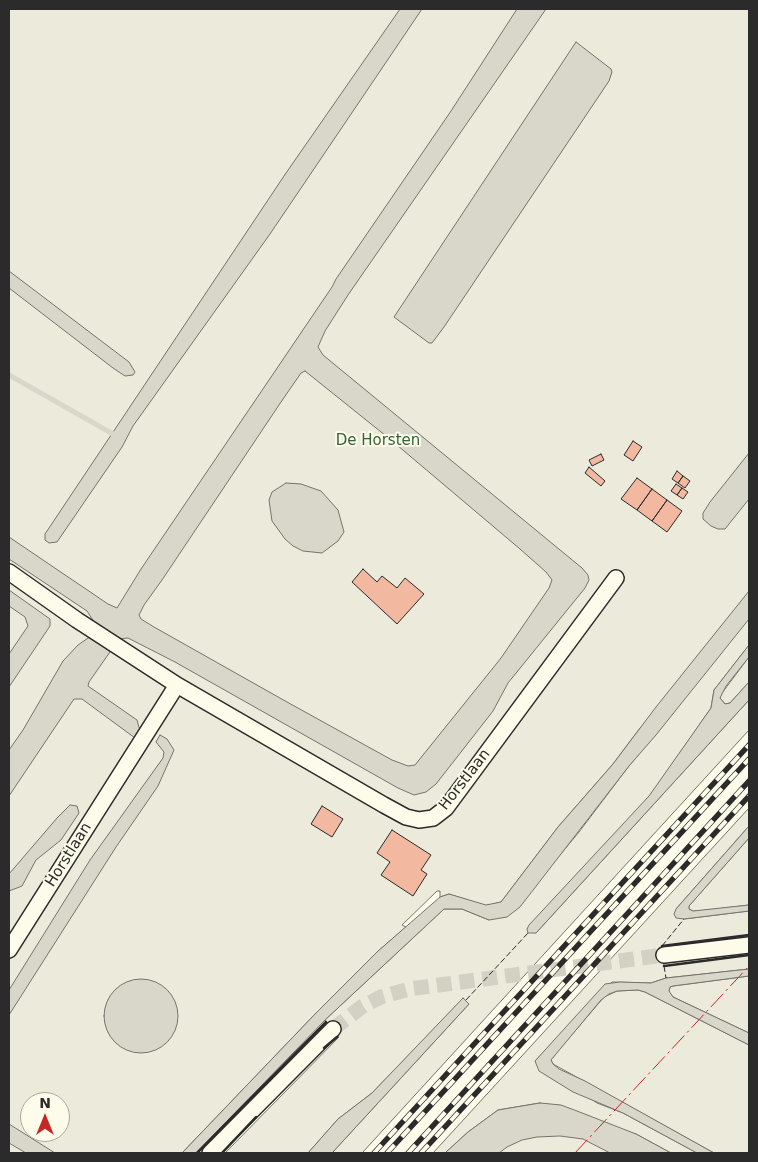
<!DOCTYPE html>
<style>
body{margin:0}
#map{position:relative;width:758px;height:1162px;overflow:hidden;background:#fdfbea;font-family:"DejaVu Sans",sans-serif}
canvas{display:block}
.frame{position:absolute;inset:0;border:10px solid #2b2b2b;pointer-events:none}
.north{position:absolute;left:20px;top:1092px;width:50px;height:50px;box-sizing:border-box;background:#fdfbea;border:1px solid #a9a89e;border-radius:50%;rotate:0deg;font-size:14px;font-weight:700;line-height:20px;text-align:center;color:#2b2b2b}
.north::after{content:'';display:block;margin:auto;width:18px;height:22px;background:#c62828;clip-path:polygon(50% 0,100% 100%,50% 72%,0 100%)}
</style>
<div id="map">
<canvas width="758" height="1162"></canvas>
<div class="frame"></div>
<div class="north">N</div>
</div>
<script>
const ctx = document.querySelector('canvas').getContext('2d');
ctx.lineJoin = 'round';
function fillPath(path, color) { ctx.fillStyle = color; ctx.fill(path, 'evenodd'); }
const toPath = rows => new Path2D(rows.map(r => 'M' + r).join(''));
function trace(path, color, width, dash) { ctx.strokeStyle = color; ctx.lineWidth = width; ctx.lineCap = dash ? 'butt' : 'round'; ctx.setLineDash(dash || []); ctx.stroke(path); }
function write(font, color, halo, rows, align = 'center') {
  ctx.font = font + ' "DejaVu Sans",sans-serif'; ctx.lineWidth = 4; ctx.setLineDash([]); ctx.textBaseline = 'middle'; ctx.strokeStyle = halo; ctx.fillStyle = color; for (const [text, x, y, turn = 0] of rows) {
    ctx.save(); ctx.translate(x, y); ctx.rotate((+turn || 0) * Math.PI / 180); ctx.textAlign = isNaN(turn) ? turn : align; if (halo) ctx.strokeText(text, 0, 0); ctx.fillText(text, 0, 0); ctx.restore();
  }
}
const green = toPath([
 [9,9,749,9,749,645,714,690,711,708,650,796,527,929,536,933,749,700,749,730,362,1153,332,1153,469,1004,463,999,372,1093,338,1119,308,1153,225,1153,339,1037,325,1020,444,909,462,909,489,920,545,873,579,832,629,766,665,723,640,728,613,764,558,827,501,902,486,906,449,894,440,897,440,891,437,891,402,925,406,927,377,952,317,1012,182,1153,9,1153,9,9],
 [30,1102,60,1102,60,1132,30,1132,30,1102],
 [749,657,749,682,730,703,725,704,720,698,722,693,749,657],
 [749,808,749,826,676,909,684,919,749,911,749,935,662,946,664,966,749,955,749,969,666,978,651,983,612,982,535,1061,597,1103,623,1113,697,1153,671,1153,636,1134,540,1103,498,1110,468,1132,445,1153,433,1153,749,808],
 [749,838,749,905,700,911,693,911,689,909,689,906,749,838],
 [749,976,749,1033,673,997,669,992,670,987,673,986,749,976],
 [638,990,645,992,749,1045,749,1153,714,1153,553,1064,551,1060,558,1051,604,997,617,991,638,990],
 [545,1121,627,1153,472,1153,545,1121]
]);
fillPath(green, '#ecebdb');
trace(green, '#74746e', 1);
const water = toPath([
 [400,9,422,9,270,234,133,426,122,447,57,542,49,543,45,540,45,534,286,173,400,9],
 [517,9,546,9,348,295,325,331,318,347,323,355,582,568,588,575,589,580,585,588,508,683,493,711,454,761,436,784,426,792,414,795,398,788,175,662,128,638,119,639,89,682,88,686,137,720,140,731,135,738,82,699,74,699,9,796,9,750,23,730,63,661,78,645,91,636,96,625,87,611,9,559,9,537,108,604,117,608,141,569,332,287,336,279,451,111,517,9],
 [305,371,391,440,520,549,546,572,552,580,549,588,501,658,415,765,408,766,392,760,287,702,154,627,141,619,139,615,144,605,162,580,281,402,301,373,305,371],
 [576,42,611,69,612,72,609,81,444,327,432,343,429,343,394,317,576,42],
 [9,271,129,362,135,372,133,375,125,376,113,368,9,288,9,271],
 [749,453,749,499,725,529,718,529,711,526,703,519,703,513,710,502,749,453],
 [286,483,301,484,321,491,338,510,344,532,338,541,322,553,303,551,293,546,285,539,272,521,269,500,272,492,286,483],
 [9,590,50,619,50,626,9,687,9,654,28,626,25,617,9,606,9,590],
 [749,591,749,619,656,735,629,766,520,907,507,917,489,920,462,909,444,909,325,1020,196,1153,182,1153,317,1012,377,952,440,897,449,894,486,905,501,902,558,827,613,764,656,707,749,591],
 [749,645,749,657,726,686,720,698,725,704,730,703,749,682,749,700,536,933,528,933,527,929,529,925,649,796,711,708,714,690,749,645],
 [160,735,167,739,174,750,158,786,116,847,9,1015,9,990,90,860,163,758,164,752,156,742,160,735],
 [70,805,77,806,79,813,61,840,36,860,22,886,9,891,9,874,57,818,70,805],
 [749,826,749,838,689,906,689,909,693,911,749,905,749,911,684,919,676,918,674,914,676,909,749,826],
 [749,969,749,976,673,986,670,987,669,991,673,997,749,1033,749,1045,645,992,638,990,617,991,609,994,601,1000,551,1060,553,1064,559,1069,585,1081,714,1153,697,1153,623,1113,573,1092,539,1071,535,1061,605,984,620,982,651,983,666,978,749,969],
 '104 1016a37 37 0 1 1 74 0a37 37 0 1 1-74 0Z',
 [463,998,469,1004,332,1153,308,1153,338,1119,372,1093,463,998],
 [540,1103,561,1105,577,1111,636,1134,671,1153,610,1153,583,1139,560,1136,537,1137,522,1140,507,1147,499,1153,445,1153,468,1132,498,1110,540,1103],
 [9,1124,55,1153,26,1153,9,1143,9,1124]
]);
fillPath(water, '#d8d7c9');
trace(water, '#74746e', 1);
trace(toPath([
 [9,375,113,434]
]), '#d8d7c9', 5);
const building = toPath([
 [633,441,642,447,633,461,624,455,633,441],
 [601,454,604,460,592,466,589,460,601,454],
 [589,467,605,481,601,486,585,473,589,467],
 [677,471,683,476,678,483,672,479,677,471],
 [683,476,690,481,685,488,678,483,683,476],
 [637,478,652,489,637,510,621,499,637,478],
 [676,484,682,488,677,495,671,491,676,484],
 [682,488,688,492,683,499,677,495,682,488],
 [652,489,667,500,652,521,637,510,652,489],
 [667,500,682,511,667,532,652,521,667,500],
 [363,569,377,582,382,576,397,588,405,578,424,594,397,624,352,582,363,569],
 [322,806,343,819,332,837,311,824,322,806],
 [392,830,431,855,421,870,427,874,413,896,381,875,390,862,377,853,392,830]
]);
fillPath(building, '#f2b8a0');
trace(building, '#2b2b2b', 1);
trace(toPath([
 [333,1029,363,1006,381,997,409,989,664,955]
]), '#d3d1c4', 15, [15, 8]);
const street = toPath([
 [9,572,77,620,177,685,384,805,406,817,419,820,433,818,446,808,616,578],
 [9,950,177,685],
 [664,955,749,945],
 [210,1153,333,1029]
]);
trace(street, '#2b2b2b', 18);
trace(street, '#fdfbea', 15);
const rail = toPath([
 [374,1153,749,745],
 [387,1153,749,759],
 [408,1153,749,781],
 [421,1153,749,796]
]);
trace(rail, '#2b2b2b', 5.5);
trace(rail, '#fdfbea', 4, [11]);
trace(toPath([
 [662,946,684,919],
 [664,966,666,978],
 [466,1000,528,933]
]), '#2b2b2b', 1, [6, 2.5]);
trace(toPath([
 [662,946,749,935],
 [664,966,749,955],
 [324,1048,337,1037],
 [197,1153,326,1022],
 [222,1153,256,1117]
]), '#2b2b2b', 2.5);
trace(toPath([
 [575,1153,749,966]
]), '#c62828', 1, [18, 4, 2.5, 4]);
write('15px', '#34623c', '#fdfbea', [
 ["De Horsten",378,441]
]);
write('15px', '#2b2b2b', '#fdfbea', [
 ["Horstlaan",465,780,-52],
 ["Horstlaan",69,855,-58]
]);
</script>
